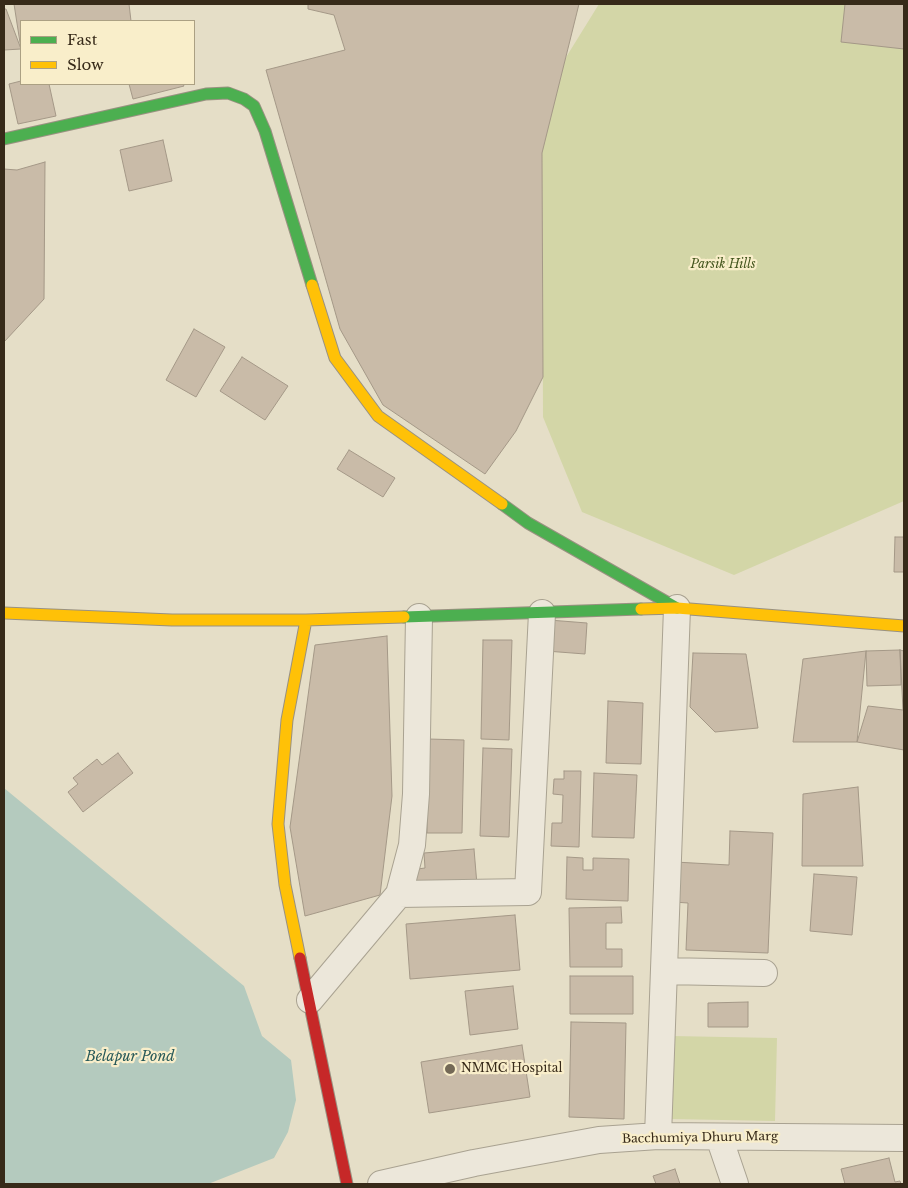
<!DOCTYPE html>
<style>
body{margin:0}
#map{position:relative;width:908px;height:1188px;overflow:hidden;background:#e5dec7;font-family:"Libre Baskerville",serif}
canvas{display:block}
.frame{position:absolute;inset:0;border:5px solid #372a19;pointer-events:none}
.legend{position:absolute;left:20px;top:20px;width:175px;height:65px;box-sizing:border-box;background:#f9eeca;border:1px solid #aba083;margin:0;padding:6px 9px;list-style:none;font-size:15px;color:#372a19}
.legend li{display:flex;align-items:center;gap:10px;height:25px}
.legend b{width:25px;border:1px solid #aba083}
</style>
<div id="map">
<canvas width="908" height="1188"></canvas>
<div class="frame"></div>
<ul class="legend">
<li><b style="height:6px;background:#4caf50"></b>Fast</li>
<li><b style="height:6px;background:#ffc107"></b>Slow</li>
</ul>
</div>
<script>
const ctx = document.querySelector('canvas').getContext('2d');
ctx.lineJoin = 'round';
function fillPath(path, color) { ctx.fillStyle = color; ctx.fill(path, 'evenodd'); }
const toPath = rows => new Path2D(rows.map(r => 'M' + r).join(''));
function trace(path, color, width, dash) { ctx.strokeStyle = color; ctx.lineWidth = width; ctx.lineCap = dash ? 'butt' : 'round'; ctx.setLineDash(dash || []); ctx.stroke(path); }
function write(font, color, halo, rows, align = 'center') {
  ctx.font = font + ' "Libre Baskerville",serif'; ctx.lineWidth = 4.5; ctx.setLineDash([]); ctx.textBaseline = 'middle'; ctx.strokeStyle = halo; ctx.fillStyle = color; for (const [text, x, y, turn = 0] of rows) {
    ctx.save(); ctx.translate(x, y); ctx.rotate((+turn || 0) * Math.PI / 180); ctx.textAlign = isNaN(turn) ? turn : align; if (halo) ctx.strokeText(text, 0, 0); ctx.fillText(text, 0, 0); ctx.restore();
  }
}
fillPath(toPath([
 [599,4,904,4,904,501,734,575,582,512,543,417,542,153,560,67],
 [672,1036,777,1038,775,1121,670,1119]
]), '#d3d6a7');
fillPath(toPath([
 [4,788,244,986,262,1036,291,1060,296,1100,288,1132,274,1158,208,1184,4,1184]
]), '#b4cabe');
const building = toPath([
 [14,4,129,4,131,21,21,21,21,49,14,4],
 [308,4,579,4,542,153,543,377,516,431,485,474,383,405,340,329,266,70,345,50,334,15,308,9,308,4],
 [845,4,904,4,904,49,841,42,845,4],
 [4,9,6,9,21,49,4,50,4,9],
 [21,81,21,84,49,84,56,116,18,124,9,84,21,81],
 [129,84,183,84,184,86,133,99,129,84],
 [163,140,172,181,129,191,120,150,163,140],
 [45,162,44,299,4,342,4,169,17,170,45,162],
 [194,329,225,347,196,397,166,380,194,329],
 [242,357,288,386,265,420,220,391,242,357],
 [349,450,395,478,383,497,337,469,349,450],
 [895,537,904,537,904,572,894,572,895,537],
 [549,620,587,623,585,654,546,651,549,620],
 [387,636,392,796,380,895,305,916,290,827,315,645,387,636],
 [483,640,512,640,509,740,481,739,483,640],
 [900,650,901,685,867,686,866,651,900,650],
 [900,650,904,651,904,750,857,742,868,706,903,710,900,650],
 [866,651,857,742,793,742,803,659,866,651],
 [693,653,746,654,758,728,715,732,690,707,693,653],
 [608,701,643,703,641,764,606,763,608,701],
 [428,739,464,740,462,833,427,833,428,739],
 [483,748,512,749,509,837,480,836,483,748],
 [118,753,133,773,83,812,68,792,78,784,73,778,97,759,102,765,118,753],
 [564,771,581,771,579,847,551,846,552,823,562,823,563,795,553,794,554,779,564,779,564,771],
 [594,773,637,775,634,838,592,837,594,773],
 [858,787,863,866,802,866,803,794,858,787],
 [730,831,773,833,768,953,686,950,688,903,673,902,675,862,729,865,730,831],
 [474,849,477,885,412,890,410,870,425,868,424,853,474,849],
 [567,857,583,858,583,870,593,870,593,858,629,859,628,901,566,899,567,857],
 [814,874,857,877,852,935,810,931,814,874],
 [621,907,622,923,606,923,606,949,622,949,622,967,570,967,569,908,621,907],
 [515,915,520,970,410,979,406,924,515,915],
 [570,976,633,976,633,1014,570,1014,570,976],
 [513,986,518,1029,470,1035,465,991,513,986],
 [748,1002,748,1027,708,1027,708,1003,748,1002],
 [571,1022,626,1023,624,1119,569,1117,571,1022],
 [522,1045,530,1097,429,1113,421,1062,522,1045],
 [889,1158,895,1182,900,1181,901,1184,845,1184,841,1169,889,1158],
 [675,1169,680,1184,656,1184,653,1176,675,1169]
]);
fillPath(building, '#c9bba8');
trace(building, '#a49887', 1);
const street = toPath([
 [399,894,528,892,542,613],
 [664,971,764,973],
 [310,1000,399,894,412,845,416,794,419,617],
 [658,1136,677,608],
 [719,1137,735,1184],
 [381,1184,474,1163,599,1140,658,1136,904,1138]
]);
const fast = toPath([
 [4,139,206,94,228,93,244,99,254,106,265,131,312,285],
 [502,504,528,523,677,608],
 [404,617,641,609]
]);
const slow = toPath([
 [312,285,335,358,378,416,502,504],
 [641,609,677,608,904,626],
 [4,613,172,620,306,620,404,617],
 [300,958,285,885,278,824,287,720,306,620]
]);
const jam = toPath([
 [300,958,347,1184]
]);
trace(street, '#a9a291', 28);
trace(fast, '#999181', 13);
trace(slow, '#999181', 13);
trace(jam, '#999181', 13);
trace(street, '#ece7da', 26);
trace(fast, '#4caf50', 11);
trace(slow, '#ffc107', 11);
trace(jam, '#c62828', 11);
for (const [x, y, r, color] of [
 [450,1069,6,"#746956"]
]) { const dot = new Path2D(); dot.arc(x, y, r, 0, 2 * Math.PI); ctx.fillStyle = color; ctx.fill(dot); trace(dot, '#f9eeca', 2); }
write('italic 12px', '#44561e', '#f9eeca', [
 ["Parsik Hills",723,265]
]);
write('12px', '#372a19', '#f9eeca', [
 ["NMMC Hospital",461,1069]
], 'left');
write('12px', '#372a19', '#f9eeca', [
 ["Bacchumiya Dhuru Marg",700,1138,-1]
]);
write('italic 14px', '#275959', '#f9eeca', [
 ["Belapur Pond",130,1057]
]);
</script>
